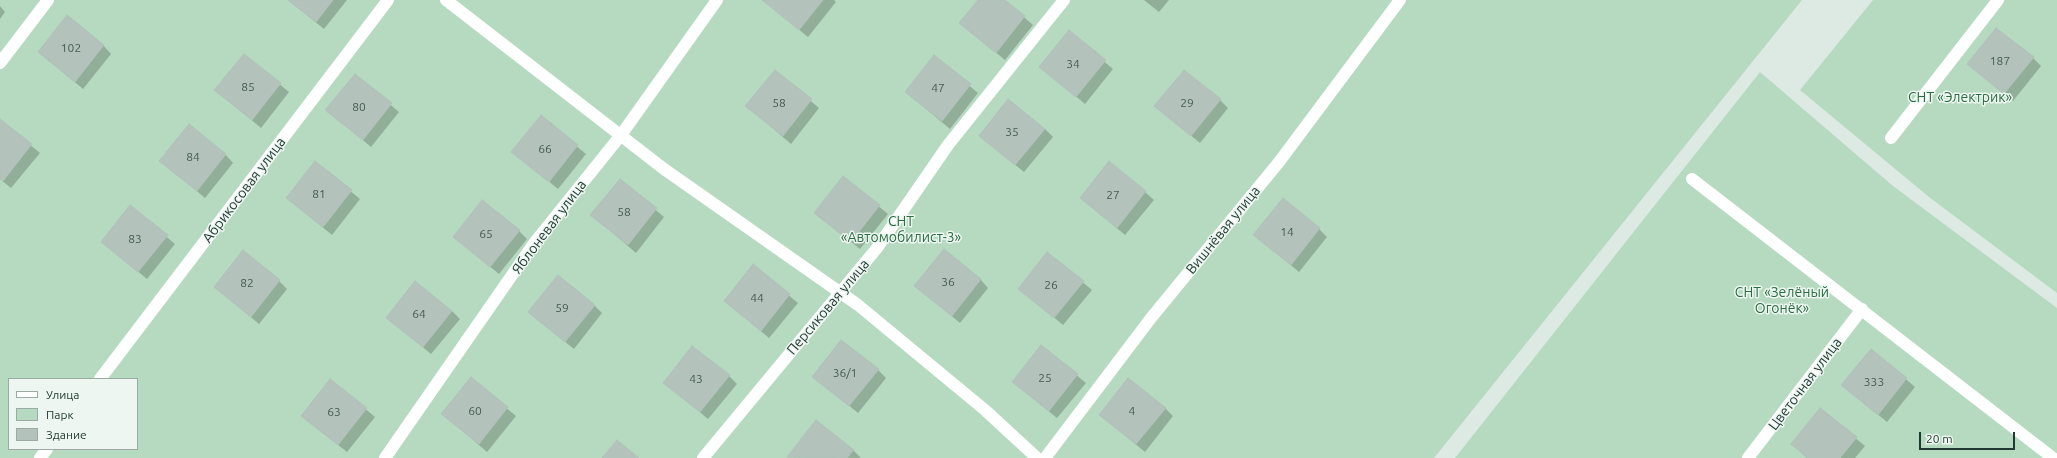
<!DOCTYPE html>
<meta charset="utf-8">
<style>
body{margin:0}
#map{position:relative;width:2057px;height:458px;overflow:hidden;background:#dde9e3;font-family:Ubuntu,sans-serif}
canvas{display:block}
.legend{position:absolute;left:8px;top:378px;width:130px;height:72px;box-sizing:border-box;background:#edf6f1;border:1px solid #9baaa4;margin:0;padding:5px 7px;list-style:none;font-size:12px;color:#1f3830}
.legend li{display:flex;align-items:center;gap:8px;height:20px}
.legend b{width:20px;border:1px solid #9baaa4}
.scale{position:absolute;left:1919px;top:432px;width:96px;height:18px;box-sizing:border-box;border:2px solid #1f3830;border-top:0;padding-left:5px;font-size:12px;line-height:14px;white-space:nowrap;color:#1f3830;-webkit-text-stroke:3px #edf6f1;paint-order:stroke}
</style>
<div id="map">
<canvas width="2057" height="458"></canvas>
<ul class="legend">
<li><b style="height:5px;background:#fff"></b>Улица</li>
<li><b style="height:11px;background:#b6dabf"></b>Парк</li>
<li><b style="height:11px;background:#b3c3bc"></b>Здание</li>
</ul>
<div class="scale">20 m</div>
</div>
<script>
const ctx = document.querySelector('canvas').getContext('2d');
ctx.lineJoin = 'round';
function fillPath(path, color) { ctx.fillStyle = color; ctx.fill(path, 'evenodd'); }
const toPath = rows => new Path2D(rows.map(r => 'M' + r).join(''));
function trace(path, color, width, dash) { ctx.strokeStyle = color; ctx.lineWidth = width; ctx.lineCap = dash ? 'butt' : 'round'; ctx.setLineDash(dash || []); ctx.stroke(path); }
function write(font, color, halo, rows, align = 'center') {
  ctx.font = font + ' Ubuntu,sans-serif'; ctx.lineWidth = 3; ctx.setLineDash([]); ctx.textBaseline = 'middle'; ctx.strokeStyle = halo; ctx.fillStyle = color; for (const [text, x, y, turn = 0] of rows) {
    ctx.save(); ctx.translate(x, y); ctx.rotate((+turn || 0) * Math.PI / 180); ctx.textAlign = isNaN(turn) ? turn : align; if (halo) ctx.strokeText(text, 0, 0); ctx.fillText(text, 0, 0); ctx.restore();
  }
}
fillPath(toPath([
 [0,0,1802,0,1434,458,0,458],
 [9,379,137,379,137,449,9,449],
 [1873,0,2057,0,2057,293,1929,197,1800,90],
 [1760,72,1893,186,2057,308,2057,458,1455,458]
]), '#b6dabf');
fillPath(toPath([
 [288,0,347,0,324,29],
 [763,0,834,0,836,2,808,37],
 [979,0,1004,0,1033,25,1005,60,960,23],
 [1144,0,1169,0,1159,12],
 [0,6,5,12,0,19],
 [1069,32,1113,69,1085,104,1041,67],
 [103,45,111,54,83,89,39,52],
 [244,55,289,92,261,128,216,90],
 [934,56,978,93,950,129,906,92],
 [2033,58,2041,66,2013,101,1968,64],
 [775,71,819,108,791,144,747,106],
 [355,75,399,112,371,147,327,110],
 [1220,100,1228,108,1200,143,1155,106],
 [541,117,586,154,558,189,513,152],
 [0,120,40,153,11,188,0,179],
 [1045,129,1053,137,1024,172,980,136],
 [225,154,233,163,205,198,161,161],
 [315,162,360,199,332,235,287,198],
 [843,177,888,214,860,249,815,213],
 [620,180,664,217,636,253,592,215],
 [1145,192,1154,200,1125,235,1081,198],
 [131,207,175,244,147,279,103,242],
 [1319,229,1327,237,1299,272,1255,235],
 [519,231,527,239,499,274,454,237],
 [1047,253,1092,290,1063,325,1019,288],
 [753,266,798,303,769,338,725,301],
 [980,279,988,288,960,323,916,286],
 [279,281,287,289,259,324,215,287],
 [594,305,602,313,574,349,538,320],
 [452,311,460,319,431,354,387,318],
 [1041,346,1086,383,1057,418,1013,382],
 [1871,350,1915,387,1887,422,1842,385],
 [878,370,886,378,858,413,813,376],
 [729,376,737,384,708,419,664,382],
 [471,379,516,416,487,452,443,414],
 [331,380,375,417,347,452,302,416],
 [1165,408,1173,416,1145,452,1100,415],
 [1820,409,1865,446,1855,458,1807,458,1792,444],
 [853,450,861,458,788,457]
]), '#0003');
const building = toPath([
 [288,0,333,0,316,22,288,0],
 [762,0,823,0,799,30,762,0],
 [978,0,1005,0,1025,16,996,53,959,23,978,0],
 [67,15,104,45,75,82,38,52,67,15],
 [1996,28,2034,57,2004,94,1967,64,1996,28],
 [1069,30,1106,60,1076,97,1039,67,1069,30],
 [244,54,281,83,252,120,214,90,244,54],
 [934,55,971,84,942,121,905,92,934,55],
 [775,70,812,99,783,136,745,106,775,70],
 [1184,70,1221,99,1191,136,1154,106,1184,70],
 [355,74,392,103,363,140,325,110,355,74],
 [1008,99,1045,129,1015,165,979,136,1008,99],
 [541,115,578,145,549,182,511,152,541,115],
 [0,119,32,144,3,181,0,179,0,119],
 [189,124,226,154,197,191,159,161,189,124],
 [315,161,352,190,323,227,286,198,315,161],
 [1109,161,1146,191,1117,228,1080,198,1109,161],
 [843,176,880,205,851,242,814,213,843,176],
 [620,179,657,208,628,245,590,215,620,179],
 [1283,198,1320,228,1291,265,1253,235,1283,198],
 [482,200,520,230,490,267,453,237,482,200],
 [130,205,168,235,138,272,101,242,130,205],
 [944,249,981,279,952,316,914,286,944,249],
 [243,250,280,280,251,317,214,287,243,250],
 [1047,252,1084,281,1054,318,1018,289,1047,252],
 [753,264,790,294,761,331,724,301,753,264],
 [558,275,595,305,565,342,528,312,558,275],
 [415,281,452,311,423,347,386,318,415,281],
 [841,340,879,369,849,406,812,377,841,340],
 [1041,345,1078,374,1049,411,1012,382,1041,345],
 [692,346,730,375,700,412,663,383,692,346],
 [1871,349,1907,378,1878,415,1841,385,1871,349],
 [471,377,508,407,479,444,441,414,471,377],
 [1128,378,1166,408,1136,444,1099,415,1128,378],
 [330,379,367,408,338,445,301,416,330,379],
 [1820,408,1857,437,1840,458,1808,458,1791,444,1820,408],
 [816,420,854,450,847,458,787,457,816,420],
 [617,440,639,458,602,458,617,440]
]);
fillPath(building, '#b3c3bc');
trace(building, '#b0c2ba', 1);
trace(toPath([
 [446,0,664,169,858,305,985,410,1037,458],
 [0,63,48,0],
 [1891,138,1998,0],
 [1692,179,2053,458],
 [100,379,388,0],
 [40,458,47,449],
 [385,458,535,242,621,135,717,0],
 [703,458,877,248,948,145,1064,0],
 [1045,458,1151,318,1279,162,1400,0],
 [1748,458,1862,309]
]), '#fff', 12);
write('12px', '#445b53', null, [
 ["102",71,48],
 ["187",2000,61],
 ["34",1073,64],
 ["85",248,87],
 ["47",938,88],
 ["58",779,103],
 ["29",1187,103],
 ["80",359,107],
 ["35",1012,132],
 ["66",545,149],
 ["84",193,157],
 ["81",319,194],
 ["27",1113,195],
 ["58",624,212],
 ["14",1287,232],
 ["65",486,234],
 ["83",135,239],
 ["36",948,282],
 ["82",247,283],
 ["26",1051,285],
 ["44",757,298],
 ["59",562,308],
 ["64",419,314],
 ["36/1",845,373],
 ["25",1045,378],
 ["43",696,379],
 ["333",1874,382],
 ["60",475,411],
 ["4",1132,411],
 ["63",334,412]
]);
write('14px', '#2b6d43', '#edf6f1', [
 ["СНТ «Электрик»",1960,97],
 ["СНТ",901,221],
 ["«Автомобилист-3»",901,237],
 ["СНТ «Зелёный",1782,292],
 ["Огонёк»",1782,308]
]);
write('14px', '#1f3830', '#edf6f1', [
 ["Абрикосовая улица",244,190,-53],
 ["Яблоневая улица",549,227,-53],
 ["Вишнёвая улица",1223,230,-51],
 ["Персиковая улица",828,307,-50],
 ["Цветочная улица",1805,384,-53]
]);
</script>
